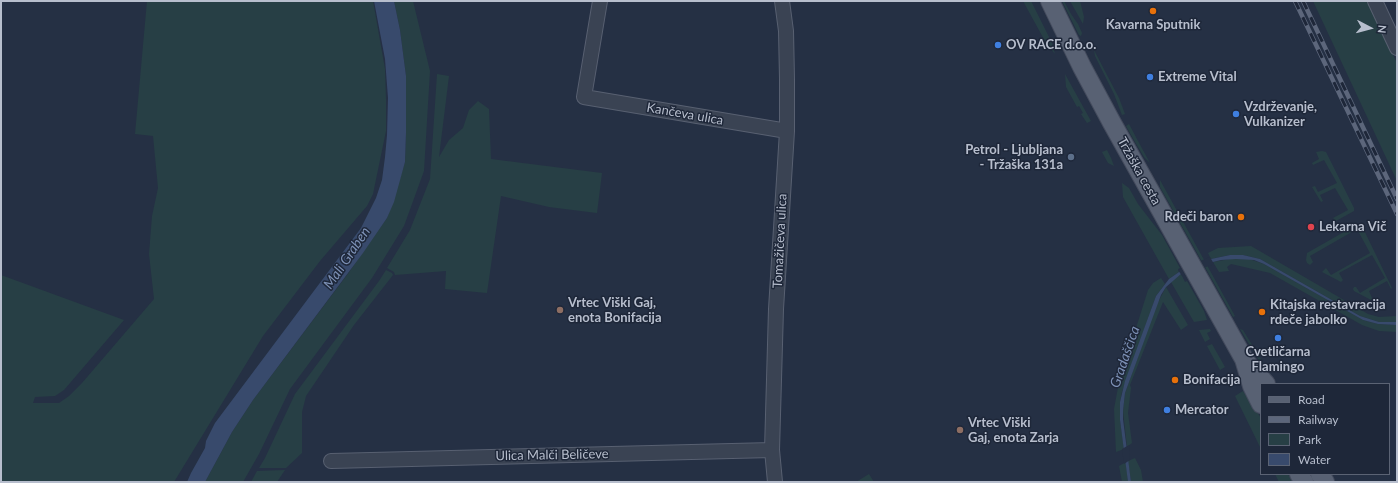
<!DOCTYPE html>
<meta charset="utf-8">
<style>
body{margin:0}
#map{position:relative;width:1398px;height:483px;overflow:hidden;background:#253044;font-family:Lato,sans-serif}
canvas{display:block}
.frame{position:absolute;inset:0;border:2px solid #b7becd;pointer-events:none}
.legend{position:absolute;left:1260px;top:383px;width:130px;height:92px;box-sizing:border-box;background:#1e2739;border:1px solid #5b6374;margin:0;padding:5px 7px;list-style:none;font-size:12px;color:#b7becd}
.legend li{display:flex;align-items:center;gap:8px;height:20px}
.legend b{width:20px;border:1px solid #5b6374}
.north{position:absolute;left:1350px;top:8px;width:40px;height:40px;-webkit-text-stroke:3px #1e2739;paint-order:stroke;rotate:96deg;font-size:11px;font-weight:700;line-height:16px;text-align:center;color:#b7becd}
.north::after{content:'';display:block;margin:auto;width:14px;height:18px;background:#b7becd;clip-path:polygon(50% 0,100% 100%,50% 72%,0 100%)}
</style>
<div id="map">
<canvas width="1398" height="483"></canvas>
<div class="frame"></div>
<ul class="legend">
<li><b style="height:5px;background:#586173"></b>Road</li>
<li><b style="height:5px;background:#5c667b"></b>Railway</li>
<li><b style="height:11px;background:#273f45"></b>Park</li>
<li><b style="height:11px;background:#384a6c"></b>Water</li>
</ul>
<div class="north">N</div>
</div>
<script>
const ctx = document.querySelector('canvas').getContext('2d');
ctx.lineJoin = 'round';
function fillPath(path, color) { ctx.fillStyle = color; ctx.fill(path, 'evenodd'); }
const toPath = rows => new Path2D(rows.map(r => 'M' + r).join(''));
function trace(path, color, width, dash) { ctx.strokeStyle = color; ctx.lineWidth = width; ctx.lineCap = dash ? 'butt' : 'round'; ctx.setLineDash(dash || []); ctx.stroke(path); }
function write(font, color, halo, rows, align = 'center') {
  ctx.font = font + ' Lato,sans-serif'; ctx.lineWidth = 3; ctx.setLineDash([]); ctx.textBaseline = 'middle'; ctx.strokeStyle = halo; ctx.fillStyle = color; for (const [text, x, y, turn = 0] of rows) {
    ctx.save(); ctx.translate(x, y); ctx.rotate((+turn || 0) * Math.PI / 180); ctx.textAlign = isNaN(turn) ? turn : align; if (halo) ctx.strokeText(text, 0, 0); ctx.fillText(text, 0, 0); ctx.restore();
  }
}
fillPath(toPath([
 [147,1,373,1,385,69,386,99,386,131,373,194,367,206,320,261,263,336,174,482,1,482,1,275,124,320,64,390,55,396,35,397,33,403,59,403,69,396,82,383,154,299,149,254,152,216,158,188,153,136,135,134],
 [394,1,413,1,430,71,424,171,404,226,372,278,290,389,259,454,243,482,205,482,232,432,253,400,347,275,387,218,405,162,406,133,406,76,400,30],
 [1023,1,1031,1,1052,43,1055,54,1046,43],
 [1062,1,1064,1,1071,14,1078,24,1082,33,1081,36,1079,35],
 [1070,1,1080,1,1084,17,1083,24],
 [1313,1,1367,1,1397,63,1397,181],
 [1094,50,1119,98,1125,114,1122,115,1114,94,1095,56],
 [437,74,449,76,439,157,449,140,463,128,469,110,478,101,489,109,491,159,602,173,597,213,549,207,501,196,487,293,445,289,446,271,395,275,394,272,387,268,410,230,430,179],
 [1065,74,1091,121,1087,123,1081,114,1083,113,1079,106,1077,107,1066,87],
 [1129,124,1138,141,1150,163,1144,157,1135,142,1126,126],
 [1107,150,1111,158,1114,166,1108,163,1103,154,1102,152],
 [1322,151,1326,152,1354,208,1354,211,1336,221,1333,218,1348,210,1335,188,1320,195,1323,201,1321,202,1312,187,1315,186,1318,192,1337,183,1324,160,1313,165,1312,163,1319,159,1316,152],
 [1160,180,1235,316,1233,317,1160,187],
 [1122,183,1129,188,1138,204,1162,235,1180,268,1178,269,1179,272,1169,279,1123,197],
 [1358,224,1361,224,1392,288,1391,289,1387,281,1369,291,1372,298,1371,300,1354,291,1353,289,1354,287,1356,287,1360,293,1385,278,1372,255,1339,273,1343,280,1341,282,1322,272,1326,268,1331,275,1370,253,1357,229,1310,256,1313,262,1310,265,1307,263,1306,260,1307,253],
 [1251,246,1368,314,1379,317,1397,316,1397,322,1379,322,1360,316,1260,259,1243,255,1230,255,1211,259,1208,253,1218,248],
 [1230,259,1249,259,1264,264,1363,320,1378,324,1397,325,1397,332,1379,331,1362,325,1270,273,1231,264,1227,267,1229,271,1219,272,1213,262],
 [386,270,392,273,393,275,354,325,306,396,302,412,302,453,286,468,259,468,265,458,295,394,379,281],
 [1181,274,1185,282,1187,281,1204,311,1207,320,1194,322,1171,282],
 [1161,278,1165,284,1156,296,1122,392,1120,402,1120,420,1124,449,1116,452,1114,409,1119,382,1148,290,1153,283],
 [1166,287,1188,325,1181,330,1163,302,1130,385,1131,388,1128,413,1132,443,1127,447,1123,411,1125,393,1156,306],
 [1210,329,1211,331,1207,333,1210,339,1205,342,1199,330],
 [1240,329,1243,330,1276,384,1273,384],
 [1212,344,1225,367,1220,370,1207,346],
 [1243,391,1261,418,1261,449,1235,396],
 [1135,458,1141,470,1143,482,1131,482,1128,461],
 [1126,462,1128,482,1122,482,1119,466],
 [285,470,277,482,251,482,257,471],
 [869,474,874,482,856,482],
 [1275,474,1288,474,1292,482,1279,482]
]), '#273f45');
fillPath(toPath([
 [374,1,394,1,400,30,406,76,406,133,405,162,394,202,387,218,363,253,253,400,232,432,205,482,187,482,191,473,205,448,206,441,215,423,361,228,376,198,382,180,385,157,387,135,388,98,385,59],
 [1230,255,1243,255,1260,259,1360,316,1379,322,1397,322,1397,325,1378,324,1363,320,1264,264,1254,260,1236,259,1221,260,1213,262,1181,274,1166,287,1161,295,1125,393,1123,411,1123,419,1131,482,1128,482,1120,420,1120,402,1125,381,1156,296,1169,279,1179,272,1211,259]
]), '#384a6c');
fillPath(toPath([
 [1210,257,1214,264,1182,276,1178,270],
 [1129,445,1130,460,1124,464,1122,449]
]), '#253044');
const minor = toPath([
 [600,1,584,97,787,131],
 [1375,1,1397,48],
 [331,461,772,450],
 [775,482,772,450,776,309,787,131,787,79,786,31,782,1]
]);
const major = toPath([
 [1050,1,1082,67,1112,123,1244,359,1252,386,1261,404],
 [1246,362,1266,384],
 [1299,474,1304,482],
 [1320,474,1325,482]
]);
trace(minor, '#586071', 16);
trace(major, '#444b5d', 20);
trace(minor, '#3a4353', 14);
trace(major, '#586173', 18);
const rail = toPath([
 [1295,1,1397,214],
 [1303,1,1397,199]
]);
trace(rail, '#5c667b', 4.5);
trace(rail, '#1e2739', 3, [9]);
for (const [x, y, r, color] of [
 [1153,11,4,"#e8710a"],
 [998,45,4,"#3f7fe0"],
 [1150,77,4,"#3f7fe0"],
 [1236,114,4,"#3f7fe0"],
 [1071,157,4,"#5c6f8a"],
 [1241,217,4,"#e8710a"],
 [1311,227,4,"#e0444e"],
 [560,310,4,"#8d6e63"],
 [1262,312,4,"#e8710a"],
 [1278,338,4,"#3f7fe0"],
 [1175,380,4,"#e8710a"],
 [1167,410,4,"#3f7fe0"],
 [960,430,4,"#8d6e63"]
]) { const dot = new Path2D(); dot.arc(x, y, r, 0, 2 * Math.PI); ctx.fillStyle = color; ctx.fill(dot); trace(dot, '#1e2739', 1.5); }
write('bold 13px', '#b7becd', '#1e2739', [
 ["Kavarna Sputnik",1153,25,"center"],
 ["OV RACE d.o.o.",1006,45],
 ["Extreme Vital",1158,77],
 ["Vzdrževanje,",1244,107],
 ["Vulkanizer",1244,122],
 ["Petrol - Ljubljana",1063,150,"right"],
 ["- Tržaška 131a",1063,165,"right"],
 ["Rdeči baron",1233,217,"right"],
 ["Lekarna Vič",1319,227],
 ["Vrtec Viški Gaj,",568,303],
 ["enota Bonifacija",568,318],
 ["Kitajska restavracija",1270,305],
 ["rdeče jabolko",1270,320],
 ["Cvetličarna",1278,352,"center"],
 ["Flamingo",1278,367,"center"],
 ["Bonifacija",1183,380],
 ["Mercator",1175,410],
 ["Vrtec Viški",968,423],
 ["Gaj, enota Zarja",968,438]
], 'left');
write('13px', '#b7becd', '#1e2739', [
 ["Kančeva ulica",685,114,10],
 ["Tržaška cesta",1139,171,61],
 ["Tomažičeva ulica",780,241,-87],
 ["Ulica Malči Beličeve",552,455,-1]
]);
write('italic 14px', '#7d91b6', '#1e2739', [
 ["Mali Graben",347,258,-56],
 ["Gradaščica",1125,357,-71]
]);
</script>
